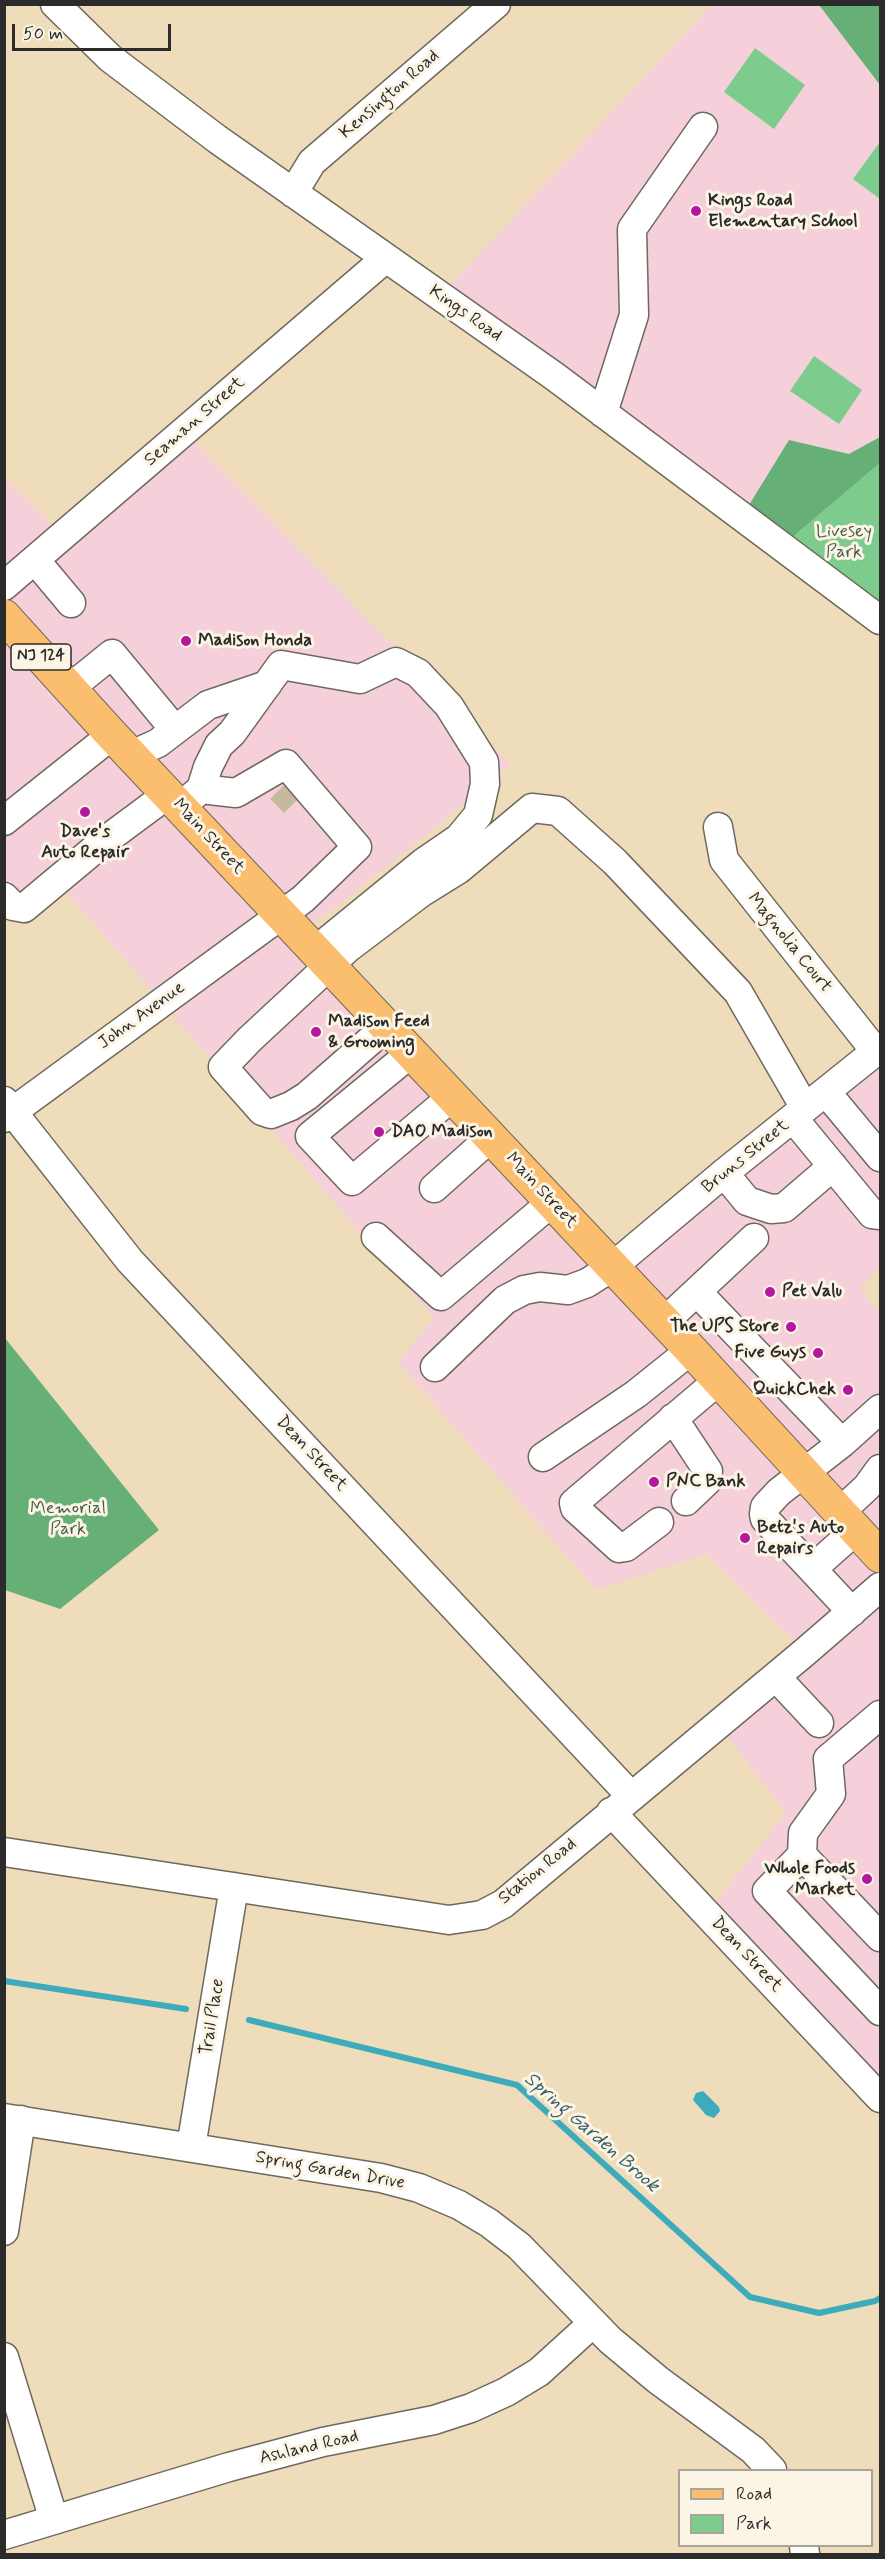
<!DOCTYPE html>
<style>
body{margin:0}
#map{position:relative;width:885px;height:2559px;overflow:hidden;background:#eedcba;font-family:Mynerve,sans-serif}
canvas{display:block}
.frame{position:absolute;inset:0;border:6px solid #2b2b2b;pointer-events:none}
.legend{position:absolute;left:678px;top:2469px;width:195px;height:78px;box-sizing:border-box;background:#fcf5e5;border:2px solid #a8a49b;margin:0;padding:8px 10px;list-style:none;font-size:18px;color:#2b2b2b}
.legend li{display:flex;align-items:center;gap:12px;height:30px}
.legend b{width:30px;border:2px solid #a8a49b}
.scale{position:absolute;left:12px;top:24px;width:159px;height:27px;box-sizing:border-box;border:3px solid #2b2b2b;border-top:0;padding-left:8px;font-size:18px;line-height:21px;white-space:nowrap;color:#2b2b2b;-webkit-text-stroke:4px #fcf5e5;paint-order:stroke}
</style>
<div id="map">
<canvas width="885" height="2559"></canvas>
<div class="frame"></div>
<ul class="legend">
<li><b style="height:8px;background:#fbbd6e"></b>Road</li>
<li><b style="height:16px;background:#7dcc8d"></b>Park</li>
</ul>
<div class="scale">50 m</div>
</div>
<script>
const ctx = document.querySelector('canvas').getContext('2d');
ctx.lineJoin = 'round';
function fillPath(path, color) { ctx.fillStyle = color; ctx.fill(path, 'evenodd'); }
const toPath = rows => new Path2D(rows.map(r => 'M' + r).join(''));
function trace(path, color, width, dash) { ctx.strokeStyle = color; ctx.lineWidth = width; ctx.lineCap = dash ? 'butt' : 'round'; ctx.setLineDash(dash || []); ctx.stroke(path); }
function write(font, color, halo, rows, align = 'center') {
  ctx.font = font + ' Mynerve,sans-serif'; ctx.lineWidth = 6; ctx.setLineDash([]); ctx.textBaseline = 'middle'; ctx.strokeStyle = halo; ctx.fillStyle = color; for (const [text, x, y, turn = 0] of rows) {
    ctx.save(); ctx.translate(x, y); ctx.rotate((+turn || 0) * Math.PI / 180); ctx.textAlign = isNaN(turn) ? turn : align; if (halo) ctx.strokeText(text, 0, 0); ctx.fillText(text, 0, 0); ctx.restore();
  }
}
fillPath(toPath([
 [712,5,819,5,880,85,880,437,849,454,789,440,741,518,440,296],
 [184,432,510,764,437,826,300,935,615,1261,880,1048,880,1266,860,1289,880,1314,880,2098,707,1914,786,1812,718,1725,805,1652,706,1554,596,1590,398,1362,434,1318,66,891,5,910,4,477,63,536]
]), '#f5cfda');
fillPath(toPath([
 [755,48,805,85,774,129,724,92],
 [880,142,880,199,853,179],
 [814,356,862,390,839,424,790,391],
 [880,463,880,609,782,546]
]), '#7dcc8d');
fillPath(toPath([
 [819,5,880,5,880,85],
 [880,437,880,463,782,546,741,518,789,440,849,454],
 [5,1338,159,1530,60,1609,5,1590]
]), '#66b078');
fillPath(toPath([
 [703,2091,719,2107,720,2111,714,2118,706,2115,693,2100,696,2093]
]), '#3eabbd');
trace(toPath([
 [4,1981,186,2009],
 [249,2020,517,2085,750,2297,819,2313,875,2301,880,2298]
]), '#3eabbd', 6);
trace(toPath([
 [280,789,294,803]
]), '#c7b99d', 28, [28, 14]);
const minor = toPath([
 [55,4,110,58,217,139,554,376,880,620],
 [293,193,312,162,496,4],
 [603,413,634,315,632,229,703,127],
 [35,560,71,603],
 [4,586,386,258],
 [70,688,112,654,175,730],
 [132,755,158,743,208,705,267,685],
 [180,807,201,789,208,767,219,745,232,733,281,665,360,679,396,662,418,673,449,706,484,762,485,784,478,815,459,838,424,862,315,951],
 [4,821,112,735],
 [718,827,724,860,876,1052],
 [4,897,13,906,24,908,102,843,168,794],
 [387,1026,307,1096,291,1106,271,1114,262,1111,223,1067,250,1039,348,948,422,892,459,869,532,808,558,811,615,862,738,992,805,1108],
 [411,1053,310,1136,352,1181,453,1096],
 [826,1092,880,1157],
 [4,1101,130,1261,631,1796],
 [4,1118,303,899,357,847,286,764,236,793,201,789],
 [793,1118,872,1214,880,1215],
 [724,1173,747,1201,771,1209,784,1208,833,1166],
 [434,1188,490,1138],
 [376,1237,441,1296,552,1202],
 [698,1293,842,1443],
 [664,1322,754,1238],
 [435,1367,505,1300,524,1290,540,1287,568,1290,587,1283,612,1267,724,1173,880,1048],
 [673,1418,708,1471,707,1481,686,1501],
 [543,1457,636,1394,691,1350],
 [840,1512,867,1487,880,1469],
 [659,1522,626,1547,619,1548,575,1508,574,1503,719,1380],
 [812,1569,856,1530],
 [852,1612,765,1519,764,1514,765,1507,779,1492,842,1443,880,1409],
 [776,1677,819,1723],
 [880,1715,828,1759,831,1794,803,1833,802,1855,767,1891,880,2011],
 [611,1812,880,2098],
 [4,1852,449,1920,482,1915,503,1904,805,1652,880,1587],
 [802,1855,880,1937],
 [4,2118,381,2178,419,2188,459,2205,489,2223,519,2246,610,2340,658,2380,753,2450,772,2470],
 [191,2147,234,1887],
 [4,2231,21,2120],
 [4,2357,54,2520],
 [4,2535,229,2467,323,2442,434,2420,471,2408,506,2392,539,2372,593,2323],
 [804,2546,805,2554]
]);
const major = toPath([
 [4,616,112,735,691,1350,880,1556]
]);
trace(minor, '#6f695d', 31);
trace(major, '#6f695d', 35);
trace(minor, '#fff', 28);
trace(major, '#fbbd6e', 33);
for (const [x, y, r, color] of [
 [696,211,6,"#b5179e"],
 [186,641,6,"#b5179e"],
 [85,812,6,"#b5179e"],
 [316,1032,6,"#b5179e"],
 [379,1132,6,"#b5179e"],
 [770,1292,6,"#b5179e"],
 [791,1327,6,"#b5179e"],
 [818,1353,6,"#b5179e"],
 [848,1390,6,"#b5179e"],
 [654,1482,6,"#b5179e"],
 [745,1538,6,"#b5179e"],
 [867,1879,6,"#b5179e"]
]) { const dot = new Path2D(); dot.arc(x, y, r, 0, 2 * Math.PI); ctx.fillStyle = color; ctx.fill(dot); trace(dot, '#fcf5e5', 2); }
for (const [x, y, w] of [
 [41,657,60]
]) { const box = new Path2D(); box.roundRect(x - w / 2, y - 13, w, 26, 4.5); ctx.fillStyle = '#fcf5e5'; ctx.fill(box); trace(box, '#2b2b2b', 1.5); }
write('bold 16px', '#2b2b2b', null, [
 ["NJ 124",41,657]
]);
write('18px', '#2b2b2b', '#fcf5e5', [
 ["Kensington Road",390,95,-41],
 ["Kings Road",465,314,35],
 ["Seaman Street",195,422,-41],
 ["Main Street",208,837,47],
 ["Magnolia Court",789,943,51],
 ["John Avenue",142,1016,-36],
 ["Bruns Street",746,1157,-39],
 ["Main Street",541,1191,47],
 ["Dean Street",311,1454,47],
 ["Station Road",538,1872,-39],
 ["Dean Street",746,1955,47],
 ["Trail Place",213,2017,-81],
 ["Spring Garden Drive",330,2171,10],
 ["Ashland Road",309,2448,-13]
]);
write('bold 18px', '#2b2b2b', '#fcf5e5', [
 ["Kings Road",708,201],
 ["Elementary School",708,222],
 ["Madison Honda",198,641],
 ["Dave's",85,832,"center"],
 ["Auto Repair",85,853,"center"],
 ["Madison Feed",328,1022],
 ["& Grooming",328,1043],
 ["DAO Madison",391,1132],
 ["Pet Valu",782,1292],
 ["The UPS Store",779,1327,"right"],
 ["Five Guys",806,1353,"right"],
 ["QuickChek",836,1390,"right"],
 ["PNC Bank",666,1482],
 ["Betz's Auto",757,1528],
 ["Repairs",757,1549],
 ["Whole Foods",855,1869,"right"],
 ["Market",855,1890,"right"]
], 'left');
write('18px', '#445b48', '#fcf5e5', [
 ["Livesey",844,532],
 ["Park",844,553],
 ["Memorial",68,1509],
 ["Park",68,1530]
]);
write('italic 20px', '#335e65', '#fcf5e5', [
 ["Spring Garden Brook",591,2133,41]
]);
</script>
